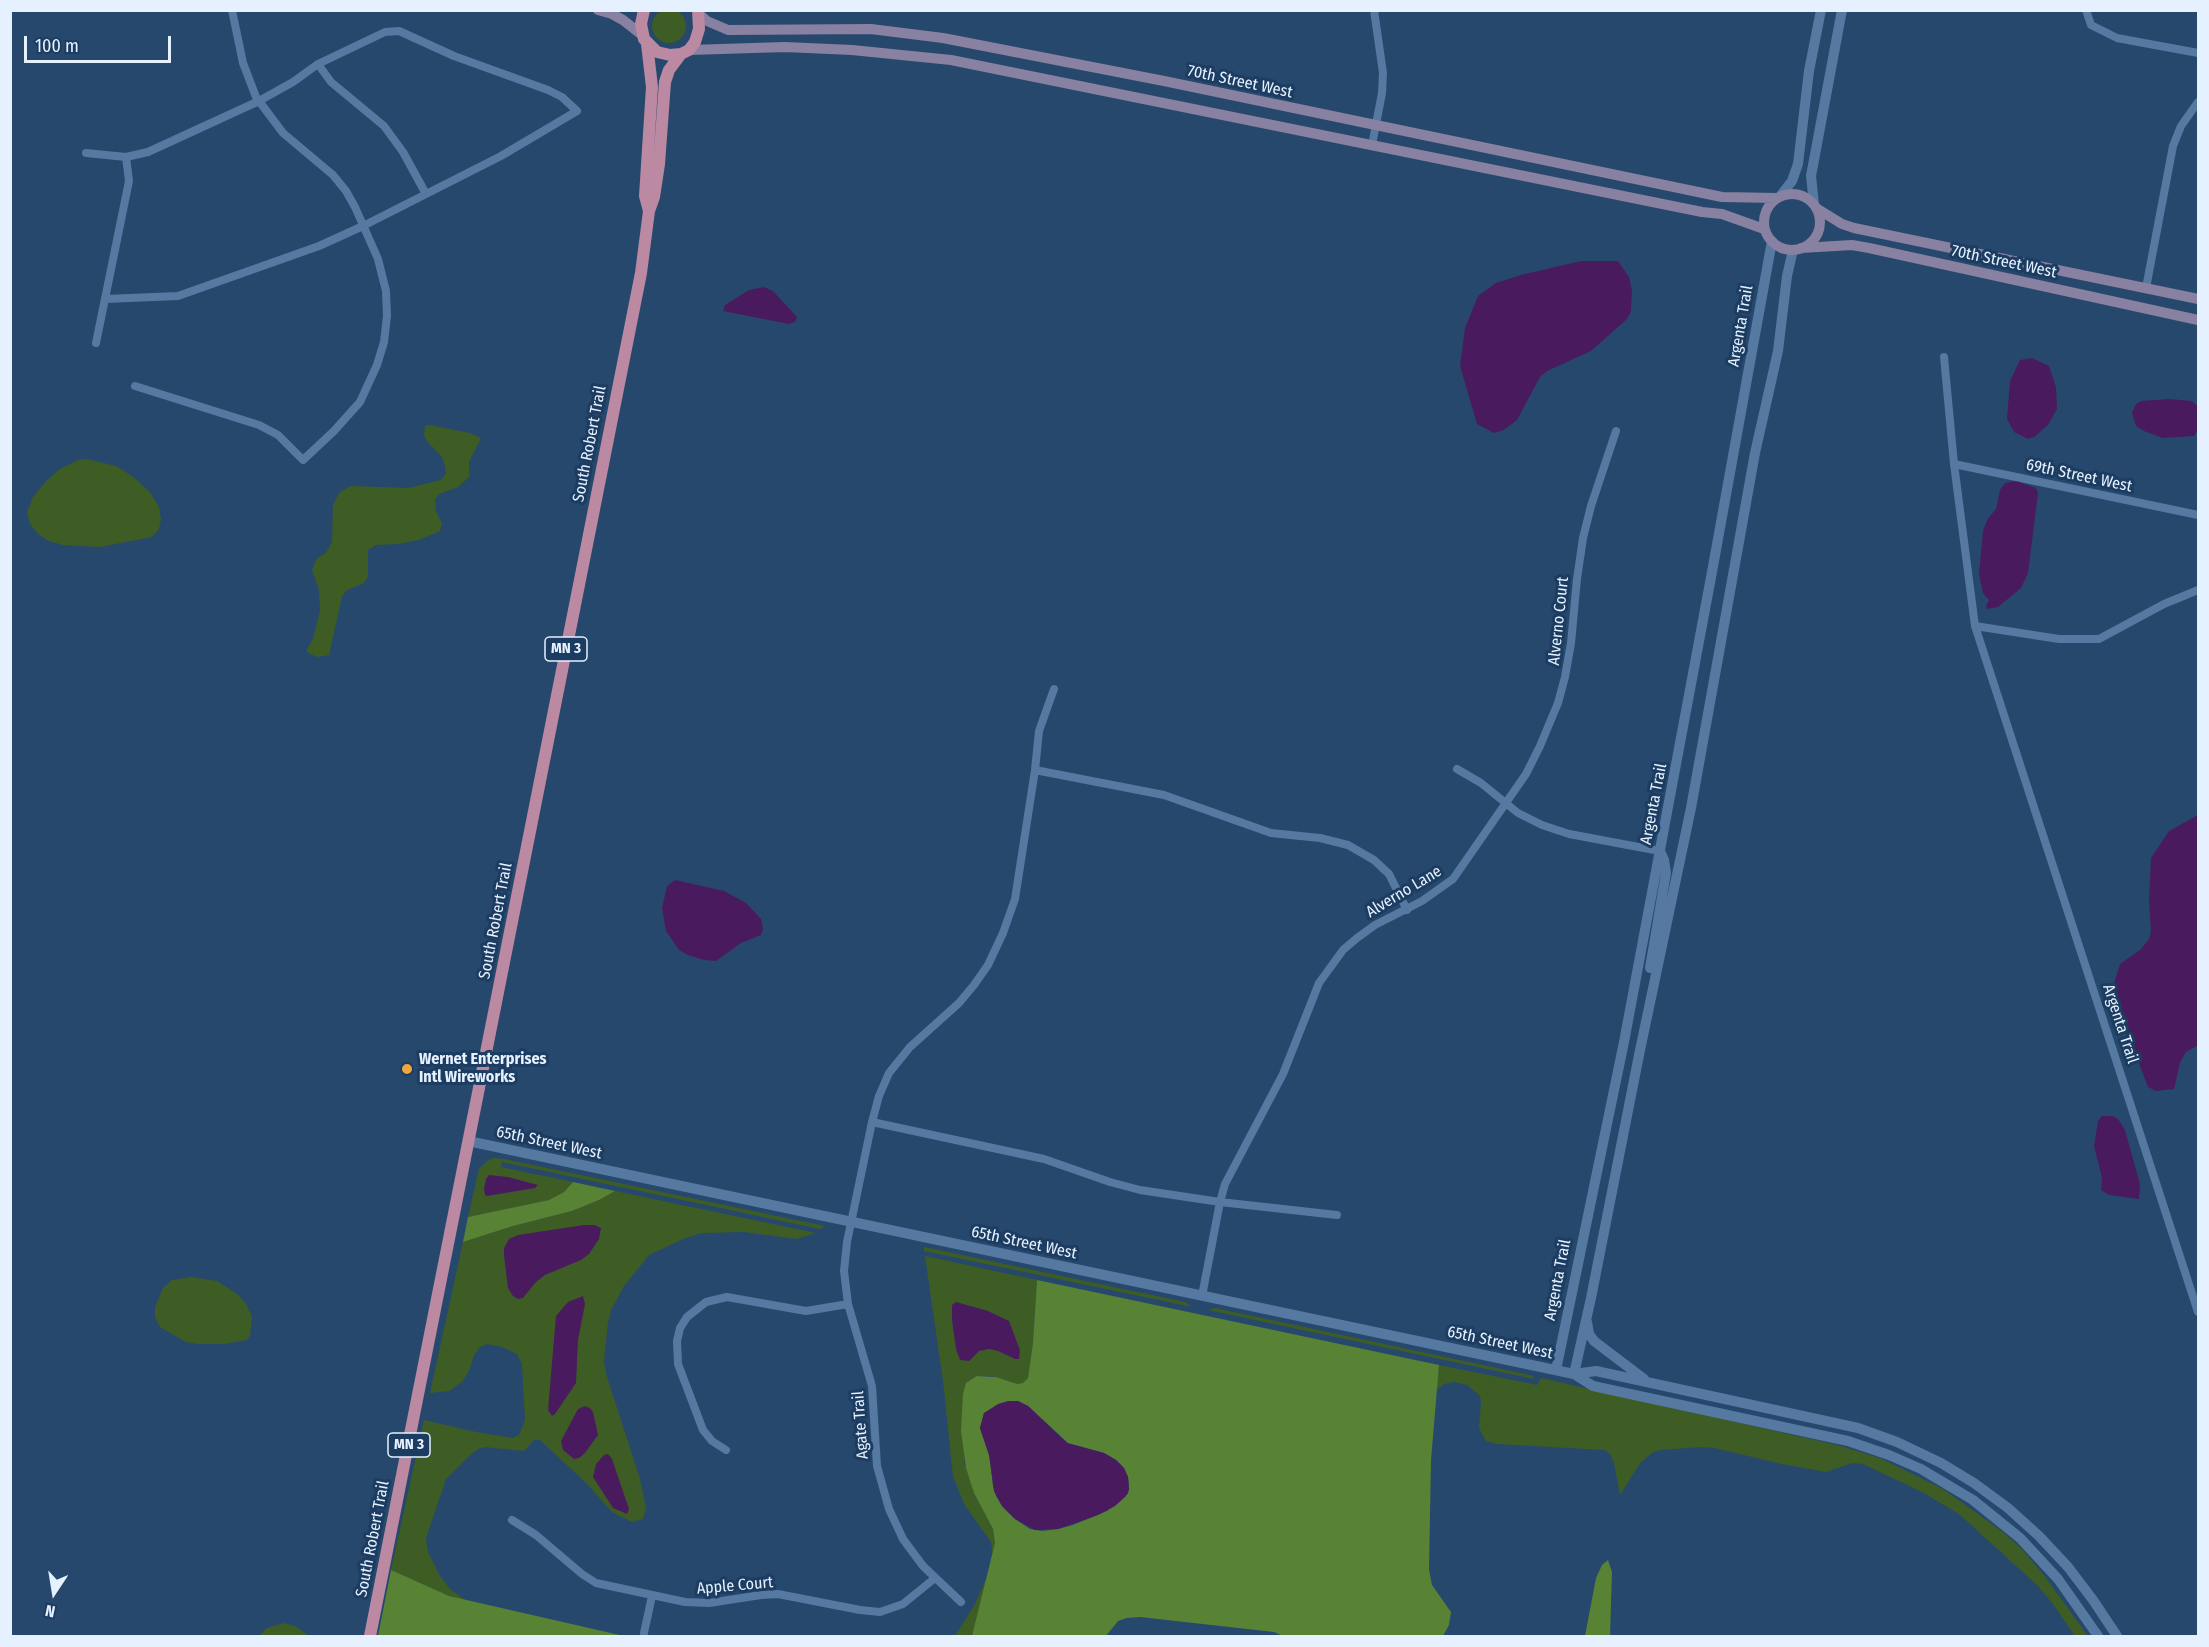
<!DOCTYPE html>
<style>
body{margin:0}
#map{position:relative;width:2209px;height:1647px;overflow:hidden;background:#27486d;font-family:"Fira Sans Condensed",sans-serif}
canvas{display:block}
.frame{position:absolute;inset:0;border:12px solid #e6f1ff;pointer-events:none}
.north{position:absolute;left:24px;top:1563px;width:60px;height:60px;-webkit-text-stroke:4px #1c3d61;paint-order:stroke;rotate:192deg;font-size:16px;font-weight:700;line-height:24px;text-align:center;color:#e6f1ff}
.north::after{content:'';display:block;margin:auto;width:21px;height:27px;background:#e6f1ff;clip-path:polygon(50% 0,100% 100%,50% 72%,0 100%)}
.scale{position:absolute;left:24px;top:36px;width:147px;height:27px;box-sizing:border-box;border:3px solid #e6f1ff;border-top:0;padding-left:8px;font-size:18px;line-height:21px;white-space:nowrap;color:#e6f1ff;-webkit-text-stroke:4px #1c3d61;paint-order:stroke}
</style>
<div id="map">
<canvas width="2209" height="1647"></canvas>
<div class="frame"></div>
<div class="north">N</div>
<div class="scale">100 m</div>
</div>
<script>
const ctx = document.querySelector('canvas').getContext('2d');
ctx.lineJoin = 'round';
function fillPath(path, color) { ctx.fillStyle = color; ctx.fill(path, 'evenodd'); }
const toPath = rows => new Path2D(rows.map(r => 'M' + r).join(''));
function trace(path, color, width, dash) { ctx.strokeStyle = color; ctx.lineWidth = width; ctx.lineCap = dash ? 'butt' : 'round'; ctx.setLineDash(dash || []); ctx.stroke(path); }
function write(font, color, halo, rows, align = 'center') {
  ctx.font = font + ' "Fira Sans Condensed",sans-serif'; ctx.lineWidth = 6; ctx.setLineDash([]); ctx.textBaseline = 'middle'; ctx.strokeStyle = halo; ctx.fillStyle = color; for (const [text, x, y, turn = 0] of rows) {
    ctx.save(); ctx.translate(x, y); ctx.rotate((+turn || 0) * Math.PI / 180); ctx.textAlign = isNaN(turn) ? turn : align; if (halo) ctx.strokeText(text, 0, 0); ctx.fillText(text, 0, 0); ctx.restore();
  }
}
fillPath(toPath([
 '652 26a17 17 0 1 1 34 0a17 17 0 1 1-34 0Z',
 [429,425,470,433,481,438,469,462,469,477,458,487,439,494,435,499,436,511,442,524,440,531,419,540,399,544,376,545,368,550,368,576,366,580,364,583,347,590,342,596,329,655,317,657,307,652,307,649,313,639,320,611,319,590,312,570,317,558,326,553,332,542,333,505,340,492,351,486,408,488,441,480,446,474,445,466,442,457,427,441,424,435,425,426],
 [87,459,116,466,132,476,150,492,159,507,161,519,159,529,155,534,151,537,100,547,63,545,49,541,38,534,30,524,27,512,33,497,45,482,60,469,78,460],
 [493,1158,504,1159,825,1226,820,1229,502,1162,501,1167,573,1182,564,1192,549,1200,468,1217,479,1169,486,1162],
 [615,1191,816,1233,796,1239,744,1232,701,1233,683,1239,649,1255,624,1286,611,1310,608,1322,604,1361,606,1374,640,1479,646,1508,643,1519,632,1522,612,1512,586,1483,540,1440,534,1440,524,1451,485,1447,478,1449,469,1456,446,1479,426,1538,428,1552,440,1576,451,1590,467,1601,439,1593,391,1570,424,1420,476,1432,513,1438,519,1435,525,1420,522,1364,517,1354,502,1347,487,1344,480,1347,474,1355,469,1371,462,1382,449,1391,430,1393,463,1242,513,1226,572,1211,599,1200],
 [924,1247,1185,1302,1192,1307,924,1251],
 [925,1256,1037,1280,1033,1343,1028,1378,1023,1383,1017,1384,992,1376,977,1376,964,1462,977,1499,993,1529,995,1543,993,1557,991,1542,964,1504,953,1476,943,1381],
 [191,1277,217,1281,237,1294,246,1304,252,1316,250,1336,247,1340,223,1344,198,1344,186,1342,160,1327,155,1317,155,1307,163,1288,172,1280],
 [1215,1308,1525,1374,1533,1376,1534,1379,1208,1310],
 [1439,1365,1537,1385,1541,1378,1837,1445,1880,1458,1943,1489,2003,1532,2021,1548,2043,1574,2088,1636,2075,1636,2053,1604,2037,1585,1959,1514,1924,1493,1863,1464,1852,1463,1826,1472,1782,1464,1714,1448,1701,1447,1660,1450,1652,1453,1640,1463,1620,1495,1614,1463,1610,1454,1605,1450,1497,1444,1486,1441,1479,1428,1481,1402,1480,1396,1467,1385,1454,1382,1444,1384,1436,1390],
 [991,1568,972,1636,955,1636,975,1604],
 [284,1623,295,1626,309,1636,259,1636,267,1628]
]), '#3e5d24');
fillPath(toPath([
 [573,1182,615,1191,599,1200,572,1211,513,1226,463,1242,468,1217,549,1200,564,1192],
 [1037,1280,1439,1365,1431,1460,1429,1570,1432,1585,1451,1612,1449,1625,1443,1636,1283,1636,1274,1632,1140,1617,1127,1618,1118,1621,1106,1636,972,1636,995,1543,993,1529,974,1493,966,1468,961,1431,963,1394,966,1383,977,1376,996,1377,1017,1384,1023,1383,1028,1378,1033,1343],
 [1018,1401,1028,1406,1068,1443,1104,1453,1116,1460,1124,1468,1128,1477,1129,1485,1128,1494,1107,1511,1073,1525,1058,1529,1042,1531,1030,1529,1015,1519,1002,1506,996,1496,993,1486,990,1458,980,1428,984,1413],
 [1608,1560,1612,1572,1610,1636,1585,1636,1596,1578,1602,1565],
 [391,1570,449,1596,624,1636,378,1636]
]), '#588234');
fillPath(toPath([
 [1581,261,1618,261,1629,277,1632,291,1631,311,1627,319,1591,351,1547,371,1540,377,1517,420,1504,430,1494,433,1477,424,1460,366,1465,328,1478,296,1496,283,1521,275],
 [764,287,773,291,797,317,795,322,789,324,723,311,725,305,749,290],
 [2032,358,2049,366,2056,387,2057,409,2048,425,2034,437,2028,439,2014,432,2007,419,2010,381,2020,360],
 [2170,399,2192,401,2198,407,2198,429,2194,436,2163,438,2144,431,2136,426,2132,413,2136,404,2141,401],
 [2016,481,2036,488,2038,493,2028,573,2021,588,1998,607,1987,609,1986,606,1989,600,1983,593,1979,574,1983,531,1987,520,1996,509,2000,490,2005,483],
 [2198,815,2198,1045,2186,1052,2180,1063,2174,1089,2156,1091,2148,1087,2121,1016,2113,987,2120,964,2140,950,2149,939,2151,931,2149,900,2151,858,2169,831],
 [675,880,724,891,746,903,761,919,763,929,761,935,741,943,716,961,704,960,688,955,679,950,666,931,662,908,667,886],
 [2102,1116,2113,1116,2118,1119,2125,1130,2140,1184,2139,1199,2109,1195,2101,1190,2102,1178,2094,1146,2098,1121],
 [489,1175,508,1177,538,1185,535,1188,487,1196,485,1195,484,1189,486,1179],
 [584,1225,595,1225,601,1228,599,1239,589,1254,581,1260,545,1275,536,1282,523,1298,518,1299,513,1296,508,1288,504,1255,504,1248,509,1239,518,1235],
 [583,1296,585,1304,578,1340,576,1383,555,1414,552,1416,548,1410,556,1316,568,1302],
 [956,1302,988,1311,1009,1321,1020,1350,1019,1359,1015,1359,998,1351,989,1349,979,1351,969,1361,960,1360,956,1349,952,1320,952,1305],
 [1008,1401,1018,1401,1028,1406,1067,1443,1104,1453,1116,1460,1124,1468,1128,1477,1129,1490,1125,1497,1115,1506,1098,1515,1058,1529,1035,1530,1015,1519,1002,1506,994,1491,989,1455,980,1428,984,1413,998,1404],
 [585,1406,590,1408,593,1412,598,1435,585,1453,579,1458,574,1459,563,1450,561,1441,578,1409],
 [608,1454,612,1459,629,1509,627,1514,613,1508,593,1477,596,1464,604,1455]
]), '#491b5e');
trace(toPath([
 [2086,10,2091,25,2117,38,2198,53],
 [318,64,331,82,384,126,403,152,426,194],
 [1372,145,1382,93,1383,73,1374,10],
 [86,153,126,157,148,152,259,101,293,82,318,64,385,32,399,31,454,56,548,90,562,97,577,111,501,156,363,226,319,246,178,296,105,299],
 [2146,288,2173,146,2181,126,2198,102],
 [96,343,129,181,126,157],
 [1944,357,1954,464,1975,626,2198,1312],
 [135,386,259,425,278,435,303,460,334,431,360,402,377,365,384,342,387,316,386,291,378,259,355,207,346,191,333,175,283,133,256,97,243,63,232,10],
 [1954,464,2198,515],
 [1975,626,2059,639,2099,639,2164,604,2198,590],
 [1054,689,1039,731,1035,770,1015,899,1003,933,988,965,974,985,959,1003,910,1047,889,1073,879,1096,872,1122,1044,1159,1110,1182,1140,1190,1220,1202,1337,1215],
 [1457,769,1481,783,1518,813,1542,825,1569,834,1660,851],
 [1035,770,1164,795,1271,833,1320,838,1348,845,1374,860,1389,874,1407,910],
 [872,1122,847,1242,844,1271,848,1304,872,1386,877,1466,889,1509,903,1539,923,1566,961,1602],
 [1202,1296,1220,1202,1225,1184,1283,1074,1319,983,1343,950,1357,938,1375,925,1422,901,1453,879,1526,774,1540,746,1558,703,1565,677,1571,643,1577,579,1583,538,1591,506,1616,431],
 [726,1450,712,1441,703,1430,678,1364,677,1341,680,1328,687,1317,706,1302,727,1297,806,1311,848,1304],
 [512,1520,536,1535,582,1574,596,1583,685,1602,709,1603,761,1595,778,1594,860,1610,880,1612,903,1604,935,1578],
 [644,1633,652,1596]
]), '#5679a1', 8);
trace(toPath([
 [1781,195,1792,181,1798,164,1809,71,1821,10],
 [1814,204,1811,176,1842,10],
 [1650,968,1666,873,1664,860,1660,851],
 [468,1141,1574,1374,1596,1371,1858,1428,1897,1442,1941,1463,1974,1483,2008,1508,2039,1536,2068,1567,2093,1600,2117,1636],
 [1587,1322,1589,1334,1594,1341,1644,1379],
 [1556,1370,1624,1042,1712,572,1772,241],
 [1574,1374,1591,1298,1639,1055,1691,808,1755,453,1778,351,1787,276,1793,250],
 [1574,1374,1593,1386,1848,1441,1889,1455,1921,1469,1973,1500,2020,1538,2058,1579,2098,1636]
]), '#5679a1', 10);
trace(toPath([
 [598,10,612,14,623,20,642,35],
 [699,14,707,21,728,30,871,29,943,38,1164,81,1722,197,1776,198],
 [689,50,785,47,852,50,951,60,1702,212,1722,214,1764,229],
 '1764 222a28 28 0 1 1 56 0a28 28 0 1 1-56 0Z',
 [1816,208,1842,224,1854,228,2198,299],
 [1801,248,1852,245,1869,248,2198,320]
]), '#8981a1', 10);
trace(toPath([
 [644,10,641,24,644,39,657,52,670,55,681,54,689,50,695,42,699,29,698,10],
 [647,44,652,87,645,196,649,211],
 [370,1636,641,273,649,211,654,197,659,164,665,82,669,70,681,54]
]), '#bb89a1', 12);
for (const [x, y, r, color] of [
 [407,1069,6,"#efa73d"]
]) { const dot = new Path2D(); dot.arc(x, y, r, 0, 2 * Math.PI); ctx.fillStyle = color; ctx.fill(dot); trace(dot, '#1c3d61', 2); }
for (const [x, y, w] of [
 [566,649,42],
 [409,1445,42]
]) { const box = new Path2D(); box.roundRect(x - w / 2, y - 12, w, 24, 4.5); ctx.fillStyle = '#1c3d61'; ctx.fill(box); trace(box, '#e6f1ff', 1.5); }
write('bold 15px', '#e6f1ff', null, [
 ["MN 3",566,649],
 ["MN 3",409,1445]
]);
write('16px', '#e6f1ff', '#1c3d61', [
 ["70th Street West",1240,82,12],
 ["70th Street West",2004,262,12],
 ["Argenta Trail",1741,326,-80],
 ["South Robert Trail",590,444,-79],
 ["69th Street West",2079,476,12],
 ["Alverno Court",1559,621,-84],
 ["Argenta Trail",1654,804,-79],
 ["Alverno Lane",1404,892,-31],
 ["South Robert Trail",496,921,-79],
 ["Argenta Trail",2120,1024,72],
 ["65th Street West",549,1143,12],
 ["65th Street West",1024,1243,12],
 ["Argenta Trail",1558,1280,-79],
 ["65th Street West",1500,1343,12],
 ["Agate Trail",861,1425,-94],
 ["South Robert Trail",373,1539,-79],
 ["Apple Court",735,1586,-5]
]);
write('bold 16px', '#e6f1ff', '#1c3d61', [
 ["Wernet Enterprises",419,1060],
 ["Intl Wireworks",419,1078]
], 'left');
</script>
